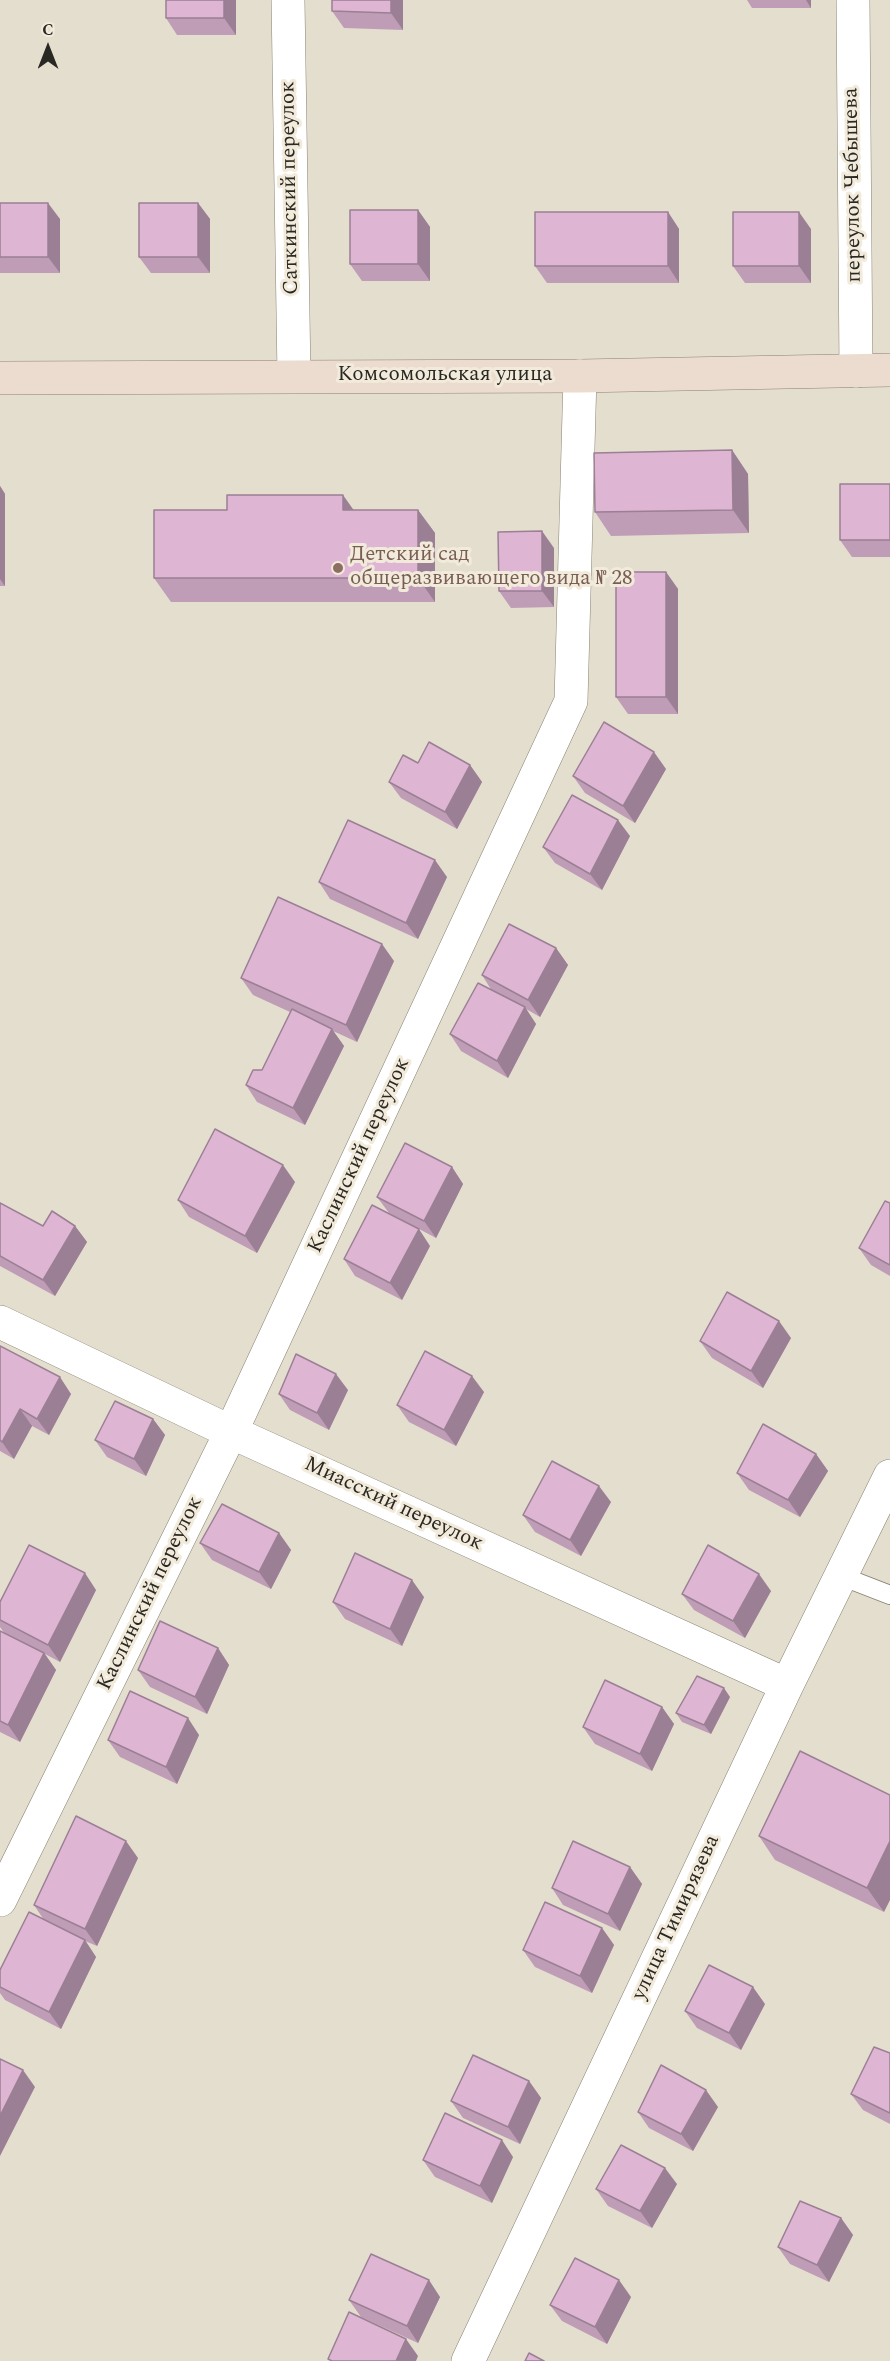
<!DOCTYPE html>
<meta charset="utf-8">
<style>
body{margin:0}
#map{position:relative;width:890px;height:2361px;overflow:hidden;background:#e4dece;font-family:Spectral,serif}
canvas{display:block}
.north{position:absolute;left:18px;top:18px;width:60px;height:60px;-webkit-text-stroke:4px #f2ebdb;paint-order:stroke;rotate:0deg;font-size:16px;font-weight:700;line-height:24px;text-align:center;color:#2a2822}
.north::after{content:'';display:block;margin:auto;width:21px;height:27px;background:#2a2822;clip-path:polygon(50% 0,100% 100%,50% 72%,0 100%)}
</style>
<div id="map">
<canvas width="890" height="2361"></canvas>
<div class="north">С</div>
</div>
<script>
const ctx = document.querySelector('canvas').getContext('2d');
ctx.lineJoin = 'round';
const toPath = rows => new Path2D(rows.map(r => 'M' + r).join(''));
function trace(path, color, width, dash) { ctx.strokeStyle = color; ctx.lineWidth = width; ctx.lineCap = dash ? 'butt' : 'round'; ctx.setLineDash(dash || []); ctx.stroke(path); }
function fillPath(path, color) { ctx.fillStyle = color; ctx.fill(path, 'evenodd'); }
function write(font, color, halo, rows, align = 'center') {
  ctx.font = font + ' Spectral,serif'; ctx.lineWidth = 6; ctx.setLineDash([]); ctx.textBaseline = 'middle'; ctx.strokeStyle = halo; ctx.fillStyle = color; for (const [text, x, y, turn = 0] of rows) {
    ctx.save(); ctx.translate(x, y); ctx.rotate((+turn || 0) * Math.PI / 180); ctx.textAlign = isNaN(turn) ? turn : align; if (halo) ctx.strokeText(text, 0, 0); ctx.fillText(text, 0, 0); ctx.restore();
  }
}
const lane = toPath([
 [841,1576,890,1595]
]);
const street = toPath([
 [288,0,294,376],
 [853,0,856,371],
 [0,1322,231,1432,787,1685],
 [0,1900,231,1432,571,701,580,376],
 [468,2361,787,1685,890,1476]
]);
const secondary = toPath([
 [0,378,580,376,890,370]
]);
trace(lane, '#898374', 20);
trace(street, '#898374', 34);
trace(secondary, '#898374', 34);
trace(lane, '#fff', 18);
trace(street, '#fff', 33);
trace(secondary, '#ecdbcf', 33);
fillPath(toPath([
 [236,0,236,35,177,35,166,18],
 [403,0,403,30,344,28,332,11],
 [747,0,811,0,811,8,752,8],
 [0,203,60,219,60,273,0,273],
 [198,203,210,219,210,273,151,273,139,257],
 [418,210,430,227,430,281,362,281,350,264],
 [668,212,679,229,679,283,547,283,535,266],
 [811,229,811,283,745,283,733,266],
 [732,450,748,474,749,533,611,536,595,512],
 [890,484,890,557,852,557,840,540],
 [0,486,5,494,5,586,0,586],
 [353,510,418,510,435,533,435,602,171,602,154,578],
 [554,548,554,607,511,608,499,591],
 [666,572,678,589,678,714,628,714,616,697],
 [418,763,470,765,482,782,457,829,401,798,389,782],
 [666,769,635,823,585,793,573,776],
 [630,836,602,890,555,863,543,847],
 [447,877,418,939,330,899,319,882],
 [556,948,568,965,540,1017,526,1009,536,1024,508,1078,461,1051,450,1034,492,991,482,975],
 [394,961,357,1042,333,1031,344,1046,305,1125,257,1102,246,1085,262,1070,290,1012,253,995,241,978],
 [452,1167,463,1184,436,1238,389,1213,377,1197],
 [295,1182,257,1253,189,1217,178,1200],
 [0,1203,43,1226,75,1226,87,1242,55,1296,0,1266],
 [890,1203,890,1276,871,1265,859,1248],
 [430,1246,402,1300,355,1276,344,1259],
 [791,1338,763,1388,712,1358,700,1341],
 [0,1346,71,1394,49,1435,32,1426,14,1459,0,1451],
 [348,1390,329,1430,290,1410,279,1394],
 [484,1392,456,1446,409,1422,397,1405],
 [153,1419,165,1435,146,1476,107,1457,95,1440],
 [816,1454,828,1471,800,1517,749,1490,737,1473],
 [611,1502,581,1556,535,1532,523,1515],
 [279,1533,291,1550,271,1589,212,1560,200,1543],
 [96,1590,60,1662,45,1654,56,1670,20,1742,0,1732,0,1631,5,1634,0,1627,0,1602],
 [771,1591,745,1638,694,1610,682,1594],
 [424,1597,402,1646,345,1619,333,1602],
 [218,1648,229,1665,207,1714,150,1687,138,1670],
 [730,1697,711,1734,682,1722,676,1713],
 [662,1707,674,1724,652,1771,595,1744,583,1727],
 [199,1735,177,1784,120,1757,108,1740],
 [800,1751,884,1912,775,1860,759,1836],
 [138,1858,97,1946,85,1941,96,1957,61,2029,5,2000,0,1993,0,1970,44,1920,34,1905],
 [630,1867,642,1884,620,1931,563,1905,552,1888],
 [602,1928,614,1945,592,1993,535,1967,523,1950],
 [765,2004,741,2050,697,2028,685,2011],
 [890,2053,890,2124,863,2110,851,2094],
 [529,2081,541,2098,520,2144,463,2118,451,2101],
 [718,2107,693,2151,649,2128,638,2112],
 [513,2157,492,2203,435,2177,423,2160],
 [677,2184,652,2228,608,2206,596,2189],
 [841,2218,853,2235,829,2282,790,2264,778,2247],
 [440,2297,418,2343,361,2317,349,2300],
 [631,2297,607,2344,562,2321,550,2305]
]), '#bf9db6');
fillPath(toPath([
 [224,0,236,0,236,35,224,18],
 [391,0,403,0,403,30,391,13],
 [806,0,811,0,811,8],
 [48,203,60,219,60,273,48,257],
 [198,203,210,219,210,273,198,257],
 [418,210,430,227,430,281,418,264],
 [668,212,679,229,679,283,668,266],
 [799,212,811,229,811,283,799,266],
 [732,450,748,474,749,533,733,510],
 [0,486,5,494,5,586,0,579],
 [343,495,360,519,343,510],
 [418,510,435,533,435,602,418,578],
 [542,531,554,548,554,607,542,591],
 [666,572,678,589,678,714,666,697],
 [654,752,666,769,635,823,623,806],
 [470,765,482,782,457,829,445,812],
 [618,820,630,836,602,890,590,874],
 [435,860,447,877,418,939,406,923],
 [382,944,394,961,357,1042,346,1025],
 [556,948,568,965,540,1017,528,1000],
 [525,1007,536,1024,508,1078,497,1061],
 [332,1029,344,1046,305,1125,293,1108],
 [283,1165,295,1182,257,1253,245,1236],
 [452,1167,463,1184,436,1238,424,1221],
 [75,1226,87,1242,55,1296,43,1280],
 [419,1229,430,1246,402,1300,390,1283],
 [779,1321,791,1338,763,1388,751,1371],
 [336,1374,348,1390,329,1430,317,1413],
 [472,1376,484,1392,456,1446,444,1430],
 [60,1377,71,1394,49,1435,37,1419],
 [20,1409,32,1426,14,1459,2,1442],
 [153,1419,165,1435,146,1476,134,1459],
 [816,1454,828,1471,800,1517,788,1500],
 [599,1486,611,1502,581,1556,570,1540],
 [279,1533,291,1550,271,1589,259,1572],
 [85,1573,96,1590,60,1662,48,1645],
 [759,1574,771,1591,745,1638,733,1621],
 [412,1580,424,1597,402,1646,390,1629],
 [218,1648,229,1665,207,1714,195,1697],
 [44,1653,56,1670,20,1742,8,1725],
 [724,1688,730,1697,711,1734,704,1725],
 [662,1707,674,1724,652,1771,640,1754],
 [188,1718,199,1735,177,1784,166,1767],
 [126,1841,138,1858,97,1946,85,1929],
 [890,1841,890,1900,884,1912,867,1888],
 [630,1867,642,1884,620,1931,608,1914],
 [602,1928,614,1945,592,1993,580,1976],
 [85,1940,96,1957,61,2029,49,2012],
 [753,1987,765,2004,741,2050,729,2033],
 [23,2070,35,2087,0,2156,0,2116],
 [529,2081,541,2098,520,2144,508,2127],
 [706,2090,718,2107,693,2151,681,2134],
 [502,2140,513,2157,492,2203,480,2186],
 [665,2168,677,2184,652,2228,640,2211],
 [841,2218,853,2235,829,2282,817,2265],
 [429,2280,440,2297,418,2343,407,2326],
 [619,2280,631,2297,607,2344,595,2327],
 [406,2339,418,2356,416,2361,396,2361]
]), '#9b7f94');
const building = toPath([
 [166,0,224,0,224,18,166,18,166,0],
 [332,0,391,0,391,13,332,11,332,0],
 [0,203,48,203,48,257,0,257,0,203],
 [139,203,198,203,198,257,139,257,139,203],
 [350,210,418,210,418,264,350,264,350,210],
 [535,212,668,212,668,266,535,266,535,212],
 [733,212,799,212,799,266,733,266,733,212],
 [732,450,733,510,595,512,594,453,732,450],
 [840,484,890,484,890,540,840,540,840,484],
 [227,495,343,495,343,510,418,510,418,578,154,578,154,510,227,510,227,495],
 [542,531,542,591,499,591,498,532,542,531],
 [616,572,666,572,666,697,616,697,616,572],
 [604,722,654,752,623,806,573,776,604,722],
 [429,742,470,765,445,812,389,782,403,755,418,763,429,742],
 [572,795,618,820,590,874,543,847,572,795],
 [348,820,435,860,406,923,319,882,348,820],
 [278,897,382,944,346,1025,241,978,278,897],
 [509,924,556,948,528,1000,482,975,509,924],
 [478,983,525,1007,497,1061,450,1034,478,983],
 [292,1009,332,1029,293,1108,246,1085,253,1070,262,1070,292,1009],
 [215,1129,283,1165,245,1236,178,1200,215,1129],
 [405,1143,452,1167,424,1221,377,1197,405,1143],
 [885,1201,890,1203,890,1265,859,1248,885,1201],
 [0,1203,43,1226,52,1211,75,1226,43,1280,0,1256,0,1203],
 [372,1205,419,1229,390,1283,344,1259,372,1205],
 [727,1292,779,1321,751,1371,700,1341,727,1292],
 [0,1346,60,1377,37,1419,20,1409,2,1442,0,1440,0,1346],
 [425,1351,472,1376,444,1430,397,1405,425,1351],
 [296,1354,336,1374,317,1413,279,1394,296,1354],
 [115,1401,153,1419,134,1459,95,1440,115,1401],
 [763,1424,816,1454,788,1500,737,1473,763,1424],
 [552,1461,599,1486,570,1540,523,1515,552,1461],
 [222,1504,279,1533,259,1572,200,1543,222,1504],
 [29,1545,85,1573,48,1645,0,1620,0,1602,29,1545],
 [708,1545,759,1574,733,1621,682,1594,708,1545],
 [355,1553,412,1580,390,1629,333,1602,355,1553],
 [160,1621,218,1648,195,1697,138,1670,160,1621],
 [0,1631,44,1653,8,1725,0,1721,0,1631],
 [697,1676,724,1688,704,1725,676,1713,697,1676],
 [605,1680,662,1707,640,1754,583,1727,605,1680],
 [130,1691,188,1718,166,1767,108,1740,130,1691],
 [800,1751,890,1795,890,1841,867,1888,759,1836,800,1751],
 [76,1816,126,1841,85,1929,34,1905,76,1816],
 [573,1841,630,1867,608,1914,552,1888,573,1841],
 [545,1902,602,1928,580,1976,523,1950,545,1902],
 [29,1912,85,1940,49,2012,0,1987,0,1970,29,1912],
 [709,1965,753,1987,729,2033,685,2011,709,1965],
 [874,2047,890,2053,890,2113,851,2094,874,2047],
 [473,2055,529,2081,508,2127,451,2101,473,2055],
 [0,2059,23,2070,0,2116,0,2059],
 [661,2065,706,2090,681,2134,638,2112,661,2065],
 [445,2113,502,2140,480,2186,423,2160,445,2113],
 [621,2145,665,2168,640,2211,596,2189,621,2145],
 [800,2201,841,2218,817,2265,778,2247,800,2201],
 [371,2254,429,2280,407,2326,349,2300,371,2254],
 [575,2258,619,2280,595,2327,550,2305,575,2258],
 [349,2312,406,2339,396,2361,332,2361,328,2359,349,2312],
 [529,2353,544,2361,525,2361,529,2353]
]);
fillPath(building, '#deb6d4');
trace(building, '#9b7f94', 1.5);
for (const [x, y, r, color] of [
 [338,568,6,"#8d6e63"]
]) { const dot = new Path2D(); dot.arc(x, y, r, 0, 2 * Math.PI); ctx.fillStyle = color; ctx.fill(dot); trace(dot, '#f2ebdb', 2); }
write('21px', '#2a2822', '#f2ebdb', [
 ["переулок Чебышева",854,185,-91],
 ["Саткинский переулок",291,188,-91],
 ["Комсомольская улица",445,376],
 ["Каслинский переулок",360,1156,-65],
 ["Миасский переулок",393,1505,25],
 ["Каслинский переулок",151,1594,-64],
 ["улица Тимирязева",677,1918,-65]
]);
write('21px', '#785e54', '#f2ebdb', [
 ["Детский сад",350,556],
 ["общеразвивающего вида № 28",350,580]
], 'left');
</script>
